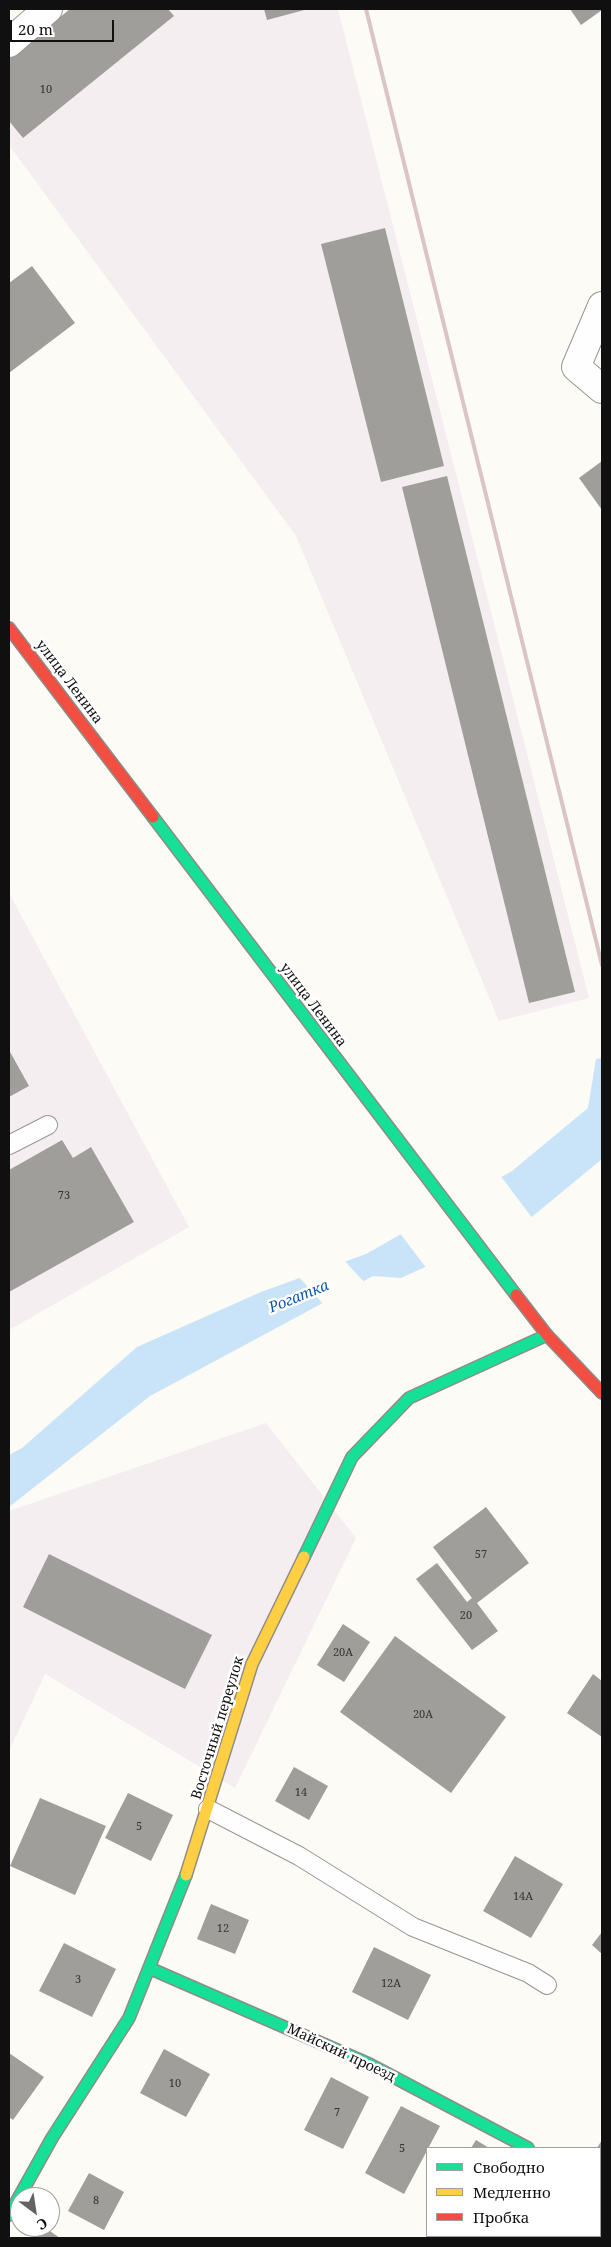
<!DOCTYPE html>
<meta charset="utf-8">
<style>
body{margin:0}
#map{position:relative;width:611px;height:2247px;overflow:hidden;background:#fcfbf5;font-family:"Noto Serif",serif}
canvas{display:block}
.frame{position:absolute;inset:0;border:10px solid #101010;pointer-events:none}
.legend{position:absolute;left:426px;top:2147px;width:175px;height:90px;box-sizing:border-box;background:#fff;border:1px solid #9f9f9f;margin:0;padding:6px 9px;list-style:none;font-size:15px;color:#101010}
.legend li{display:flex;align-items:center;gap:10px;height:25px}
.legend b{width:25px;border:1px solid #9f9f9f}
.north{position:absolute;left:10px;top:2187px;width:50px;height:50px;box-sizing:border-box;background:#fff;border:1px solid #9f9f9f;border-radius:50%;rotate:149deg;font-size:14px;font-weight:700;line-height:20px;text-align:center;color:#101010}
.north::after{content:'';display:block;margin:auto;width:18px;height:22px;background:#636260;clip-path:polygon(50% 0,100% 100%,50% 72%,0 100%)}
.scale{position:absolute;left:10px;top:20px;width:104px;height:22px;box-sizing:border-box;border:2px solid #101010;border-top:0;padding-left:6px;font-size:15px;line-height:18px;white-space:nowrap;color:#101010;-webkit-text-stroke:4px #fff;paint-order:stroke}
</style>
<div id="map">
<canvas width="611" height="2247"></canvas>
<div class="frame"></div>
<ul class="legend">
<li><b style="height:6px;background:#16e098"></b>Свободно</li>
<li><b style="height:6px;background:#ffcf43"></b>Медленно</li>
<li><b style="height:6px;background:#f24e42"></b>Пробка</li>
</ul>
<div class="north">С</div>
<div class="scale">20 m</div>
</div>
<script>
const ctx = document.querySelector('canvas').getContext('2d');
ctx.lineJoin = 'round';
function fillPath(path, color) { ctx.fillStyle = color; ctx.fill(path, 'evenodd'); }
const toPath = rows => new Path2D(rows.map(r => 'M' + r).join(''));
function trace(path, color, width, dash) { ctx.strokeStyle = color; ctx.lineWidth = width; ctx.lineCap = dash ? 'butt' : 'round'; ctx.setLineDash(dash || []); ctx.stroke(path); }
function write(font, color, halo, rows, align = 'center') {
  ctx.font = font + ' "Noto Serif",serif'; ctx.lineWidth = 5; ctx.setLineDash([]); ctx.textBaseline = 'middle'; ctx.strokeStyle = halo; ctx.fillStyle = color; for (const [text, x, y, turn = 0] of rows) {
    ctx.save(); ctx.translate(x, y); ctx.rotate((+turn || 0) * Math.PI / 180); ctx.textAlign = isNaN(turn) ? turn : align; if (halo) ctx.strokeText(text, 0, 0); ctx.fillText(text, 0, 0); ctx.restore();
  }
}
fillPath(toPath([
 [81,9,338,9,589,998,499,1021,296,536,9,145,9,75],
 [9,893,189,1227,9,1330],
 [266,1423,356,1538,235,1788,45,1674,9,1751,9,1511]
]), '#f4eef1');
fillPath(toPath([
 [602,1058,602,1159,528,1220,401,1278,373,1276,150,1396,9,1507,9,1455,22,1448,137,1347,261,1292,366,1254,512,1171,588,1108,596,1059]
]), '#c9e3f8');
fillPath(toPath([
 [500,1175,533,1219,427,1269,399,1232],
 [343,1259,365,1283,324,1305,298,1276]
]), '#fcfbf5');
fillPath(toPath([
 [70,9,168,9,174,16,23,138,9,121,9,59],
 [264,9,308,9,267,20],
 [570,9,602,9,602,10,581,25],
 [385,228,444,466,381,482,321,244],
 [32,266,75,323,9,373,9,283],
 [602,461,602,510,579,478],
 [447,476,575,992,529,1003,402,487],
 [9,1050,29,1086,9,1097],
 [62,1140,73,1158,91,1147,134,1222,9,1292,9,1170],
 [486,1507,529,1563,477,1603,498,1631,472,1650,416,1579,437,1563,467,1602,472,1598,433,1547],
 [49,1554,212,1635,185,1689,23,1607],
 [343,1624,370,1642,344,1682,317,1665],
 [395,1636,506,1717,451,1793,340,1712],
 [593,1674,602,1681,602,1737,567,1713],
 [294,1767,328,1786,309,1820,275,1801],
 [128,1793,173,1815,151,1861,105,1838],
 [40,1798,106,1826,75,1895,10,1866],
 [515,1856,563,1884,531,1938,483,1911],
 [211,1904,249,1920,235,1954,197,1939],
 [602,1932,602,1954,592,1945],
 [64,1943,116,1969,92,2017,39,1991],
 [374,1947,431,1975,408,2020,352,1992],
 [164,2049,210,2074,186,2117,140,2093],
 [9,2053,44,2077,13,2120,9,2117],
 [331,2077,369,2097,343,2149,304,2130],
 [401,2106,440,2126,404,2194,365,2173],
 [476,2140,489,2148,471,2148],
 [602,2140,602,2169,600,2167,600,2148,597,2148],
 [89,2173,124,2192,104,2230,68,2211],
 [39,2227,44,2227,60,2238,31,2238]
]), '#a09e9a');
const lane = toPath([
 [9,1145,48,1125],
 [208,1809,299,1856,413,1927,528,1973,547,1985]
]);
const street = toPath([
 [9,43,48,9],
 [602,306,576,367,602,389],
 [600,2187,602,2188]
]);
const fast = toPath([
 [153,817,516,1295],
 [304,1557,352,1457,409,1398,547,1335],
 [149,1968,369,2064,528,2148],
 [9,2215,52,2138,129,2018,186,1875]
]);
const slow = toPath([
 [186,1875,252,1664,304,1557]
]);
const jam = toPath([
 [9,628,153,817],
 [516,1295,547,1335,602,1393]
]);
trace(lane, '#969693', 20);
trace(street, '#969693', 30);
trace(fast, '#8d8c8a', 14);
trace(slow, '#8d8c8a', 14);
trace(jam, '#8d8c8a', 14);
trace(lane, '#fffefe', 18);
trace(street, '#fffefe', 28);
trace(fast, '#16e098', 11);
trace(slow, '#ffcf43', 11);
trace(jam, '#f24e42', 11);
trace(toPath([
 [366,9,602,965]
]), '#dac5c4', 4);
write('11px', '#343432', null, [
 ["10",46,90],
 ["73",64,1196],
 ["57",481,1555],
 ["20",466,1616],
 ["20А",343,1653],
 ["20А",423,1715],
 ["14",301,1793],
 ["5",139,1827],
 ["14А",523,1897],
 ["12",223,1929],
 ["3",78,1980],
 ["12А",391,1984],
 ["10",175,2084],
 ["7",337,2113],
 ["5",402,2149],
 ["8",96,2201]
]);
write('14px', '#101010', '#fff', [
 ["улица Ленина",69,682,53],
 ["улица Ленина",313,1005,53],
 ["Восточный переулок",218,1728,-73],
 ["Майский проезд",341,2053,25]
]);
write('italic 15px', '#0f59ab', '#fff', [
 ["Рогатка",299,1297,-22]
]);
</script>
